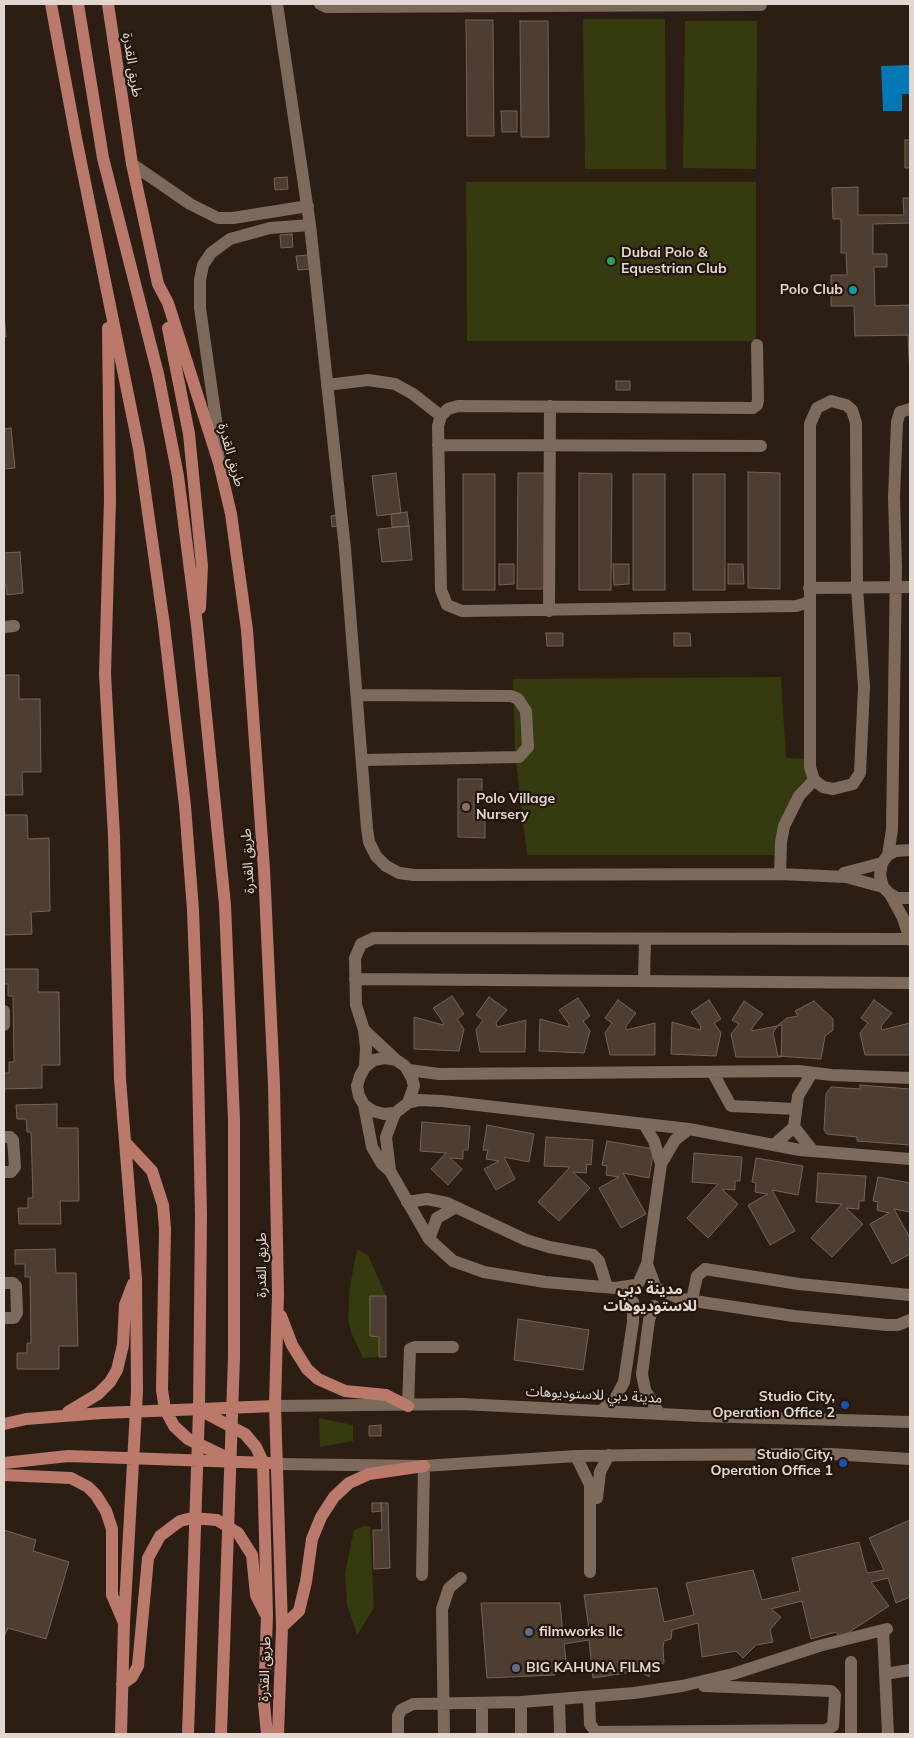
<!DOCTYPE html>
<meta charset="utf-8">
<style>
body{margin:0}
#map{position:relative;width:914px;height:1738px;overflow:hidden;background:#2d1e13;font-family:Mulish,sans-serif}
canvas{display:block}
.frame{position:absolute;inset:0;border:5px solid #e2d7d0;pointer-events:none}
</style>
<div id="map">
<canvas width="914" height="1738"></canvas>
<div class="frame"></div>
</div>
<script>
const ctx = document.querySelector('canvas').getContext('2d');
ctx.lineJoin = 'round';
function fillPath(path, color) { ctx.fillStyle = color; ctx.fill(path, 'evenodd'); }
const toPath = rows => new Path2D(rows.map(r => 'M' + r).join(''));
function trace(path, color, width, dash) { ctx.strokeStyle = color; ctx.lineWidth = width; ctx.lineCap = dash ? 'butt' : 'round'; ctx.setLineDash(dash || []); ctx.stroke(path); }
function write(font, color, halo, rows, align = 'center') {
  ctx.font = font + ' Mulish,"Noto Sans Arabic",sans-serif'; ctx.lineWidth = 4.5; ctx.setLineDash([]); ctx.textBaseline = 'middle'; ctx.strokeStyle = halo; ctx.fillStyle = color; for (const [text, x, y, turn = 0] of rows) {
    ctx.save(); ctx.translate(x, y); ctx.rotate((+turn || 0) * Math.PI / 180); ctx.textAlign = isNaN(turn) ? turn : align; if (halo) ctx.strokeText(text, 0, 0); ctx.fillText(text, 0, 0); ctx.restore();
  }
}
fillPath(toPath([
 [583,19,665,19,666,169,585,169],
 [685,21,757,21,756,169,683,168],
 [466,182,756,182,756,341,467,341],
 [781,677,786,758,810,759,807,780,775,855,527,855,515,753,513,679],
 [357,1249,368,1255,386,1296,370,1296,370,1336,379,1337,379,1357,363,1358,351,1332,348,1317,350,1286],
 [319,1418,353,1425,353,1441,320,1447],
 [364,1526,370,1527,374,1608,357,1635,347,1604,345,1573,354,1530]
]), '#363a0f');
fillPath(toPath([
 [910,65,910,94,902,94,902,111,883,111,881,66]
]), '#0377b4');
const building = toPath([
 [466,20,493,20,494,136,467,136,466,20],
 [520,21,548,21,549,137,521,137,520,21],
 [501,111,517,111,517,132,502,132,501,111],
 [905,140,910,140,910,168,905,168,905,140],
 [287,177,288,189,275,190,274,178,287,177],
 [858,187,858,215,904,215,903,198,910,198,910,223,873,224,873,254,887,254,887,267,874,267,875,306,910,305,910,378,908,335,855,336,854,306,831,306,831,275,847,275,846,253,841,253,841,219,833,219,832,188,858,187],
 [292,234,293,247,281,248,280,235,292,234],
 [308,255,310,269,298,270,296,256,308,255],
 [4,313,6,337,4,337,4,313],
 [616,381,630,381,630,390,616,390,616,381],
 [11,428,15,468,4,469,4,429,11,428],
 [748,472,780,473,780,589,748,588,748,472],
 [396,473,401,513,377,516,372,476,396,473],
 [518,473,550,473,547,589,517,589,518,473],
 [579,473,612,474,611,590,579,590,579,473],
 [463,474,495,474,495,590,463,590,463,474],
 [633,474,665,474,665,590,633,590,633,474],
 [693,474,725,474,725,590,693,590,693,474],
 [407,512,409,526,392,527,391,514,407,512],
 [337,515,339,526,332,527,331,516,337,515],
 [409,526,412,560,382,562,378,529,409,526],
 [20,552,23,593,7,595,6,585,4,585,4,553,20,552],
 [499,564,514,564,514,584,499,585,499,564],
 [613,564,629,564,629,584,614,585,613,564],
 [728,564,743,564,744,584,728,584,728,564],
 [546,633,563,633,563,646,547,646,546,633],
 [674,633,690,633,691,646,674,646,674,633],
 [4,675,19,675,19,699,40,699,41,772,22,772,23,795,4,795,4,675],
 [458,779,482,779,482,795,474,795,474,819,485,819,485,838,458,837,458,779],
 [4,815,27,815,28,839,49,838,50,911,31,912,32,934,4,935,4,815],
 [4,969,38,969,38,992,59,992,60,1065,42,1065,42,1088,4,1089,4,1073,9,1073,9,1062,14,1062,13,996,8,996,8,984,4,984,4,969],
 [452,996,464,1014,457,1019,464,1029,459,1051,414,1049,414,1017,443,1025,443,1022,433,1008,452,996],
 [489,997,507,1010,496,1023,497,1027,526,1020,525,1052,480,1052,476,1030,483,1020,476,1015,489,997],
 [578,998,590,1016,583,1021,590,1031,584,1053,539,1051,540,1019,569,1027,569,1024,559,1010,578,998],
 [618,1000,636,1013,626,1026,626,1030,655,1023,655,1055,610,1055,605,1033,612,1023,605,1018,618,1000],
 [709,1000,721,1019,714,1023,721,1033,716,1056,671,1054,672,1022,700,1030,701,1026,691,1012,709,1000],
 [874,1000,892,1013,881,1026,882,1030,910,1023,910,1055,865,1055,860,1033,868,1023,861,1018,874,1000],
 [744,1001,763,1014,752,1028,752,1031,782,1025,781,1057,736,1057,731,1034,739,1024,732,1020,744,1001],
 [814,1001,833,1019,833,1030,825,1036,821,1059,778,1056,773,1033,778,1025,787,1018,798,1016,795,1011,814,1001],
 [860,1085,910,1089,910,1145,857,1141,857,1137,827,1134,824,1130,826,1094,831,1087,860,1089,860,1085],
 [57,1104,57,1128,78,1128,79,1201,60,1201,61,1224,19,1224,18,1208,28,1208,28,1198,33,1198,31,1132,27,1132,26,1119,17,1119,16,1105,57,1104],
 [422,1122,470,1126,468,1150,463,1150,463,1159,450,1158,462,1169,448,1185,431,1169,446,1153,420,1151,422,1122],
 [487,1125,534,1134,529,1162,504,1157,515,1179,496,1190,484,1169,499,1161,486,1159,488,1150,483,1150,487,1125],
 [546,1137,593,1140,591,1165,587,1164,586,1173,573,1172,590,1188,559,1221,538,1202,570,1167,544,1166,546,1137],
 [607,1141,654,1149,649,1178,623,1173,646,1214,621,1228,599,1188,619,1177,606,1175,607,1166,602,1165,607,1141],
 [694,1153,742,1157,740,1181,735,1181,735,1190,722,1189,738,1204,708,1238,687,1218,718,1184,692,1182,694,1153],
 [756,1158,803,1166,798,1195,772,1190,795,1231,770,1245,748,1205,768,1194,755,1192,756,1183,752,1182,756,1158],
 [818,1173,866,1176,864,1201,859,1201,859,1209,846,1208,863,1224,832,1257,811,1238,842,1204,816,1202,818,1173],
 [878,1177,910,1183,910,1212,894,1209,910,1238,910,1254,892,1264,870,1224,889,1213,877,1210,878,1202,873,1201,878,1177],
 [55,1249,56,1273,76,1273,78,1346,59,1346,59,1369,17,1369,17,1353,27,1353,27,1343,31,1343,30,1277,25,1277,25,1264,15,1264,15,1250,55,1249],
 [370,1296,386,1296,386,1357,379,1357,379,1337,370,1336,370,1296],
 [518,1319,589,1330,583,1370,514,1360,518,1319],
 [381,1425,381,1436,369,1436,369,1426,381,1425],
 [372,1503,381,1503,382,1511,372,1512,372,1503],
 [381,1503,388,1503,390,1568,374,1569,373,1530,382,1530,381,1503],
 [910,1520,910,1597,896,1603,888,1578,871,1582,889,1606,840,1638,836,1632,811,1639,802,1601,771,1609,781,1617,770,1630,773,1642,756,1645,743,1658,736,1651,702,1657,698,1623,672,1630,671,1639,664,1641,663,1648,664,1663,653,1666,649,1677,639,1671,593,1678,589,1640,564,1644,567,1668,554,1669,555,1675,487,1678,481,1603,560,1603,563,1634,589,1629,584,1595,657,1588,664,1622,694,1615,686,1583,753,1570,762,1600,800,1591,792,1558,859,1542,867,1573,884,1570,869,1538,910,1520],
 [4,1530,36,1540,33,1551,69,1562,46,1639,8,1628,4,1637,4,1530]
]);
fillPath(building, '#4e3d31');
trace(building, '#756355', 1);
trace(toPath([
 [277,4,310,225,345,549,367,828,369,842,376,856,386,866,399,873,414,875,780,874,846,877,883,887],
 [320,4,326,7,761,5],
 [132,164,190,204,218,218,233,218,308,206],
 [757,345,758,400,757,405,753,408,458,406,448,409,441,416,438,426,441,590,447,605,462,611,796,606,810,602],
 [327,385,368,380,395,384,413,394,441,416],
 [831,401,846,405,852,410,856,423,857,588,864,687,860,773,853,784,833,789,823,787,814,780,810,767,810,424,817,408,831,401],
 [438,445,761,446],
 [219,456,217,427,200,308,200,280,203,265,211,253,230,239,270,228,310,225],
 [809,588,910,587],
 [549,611,550,406],
 [4,627,14,626],
 [358,695,511,696,518,699,526,711,528,747,519,757,363,760],
 [910,850,895,851,888,855,882,863,880,875,883,887,890,894,897,898,910,898],
 [888,855,892,830,896,567,894,497,897,422,900,412,910,409],
 [844,873,882,863],
 [780,874,781,842,784,826,799,796,814,780],
 [890,894,903,918,910,940],
 [355,979,910,983],
 [644,980,645,940],
 [4,1011,4,1025],
 [364,1030,396,1060],
 [365,1067,374,1060,385,1058,396,1060,405,1066,412,1078,414,1086,408,1103,395,1113,384,1114,373,1111,364,1105,359,1096,357,1086,360,1076,365,1067,366,1048,364,1030,356,1005,355,958,361,944,374,938,910,939],
 [409,1070,439,1074,798,1071,832,1075,910,1078],
 [713,1073,731,1106,796,1109],
 [408,1103,419,1100,442,1101,689,1129,800,1150,910,1159],
 [364,1105,372,1147,382,1164,390,1171],
 [395,1113,386,1137,390,1171,429,1239,453,1261,484,1272,545,1282,615,1288,635,1285],
 [794,1127,813,1151],
 [4,1137,10,1137,13,1140,15,1167,11,1172,4,1172],
 [774,1145,794,1127,798,1096,812,1073],
 [661,1164,675,1140,689,1129],
 [407,1202,427,1199,447,1203,526,1240,549,1247,593,1255,599,1261,607,1287],
 [429,1239,437,1218,456,1207],
 [647,1264,654,1283],
 [639,1282,647,1264,661,1164,654,1141,644,1124],
 [4,1283,13,1283,16,1286,17,1313,14,1318,4,1318],
 [658,1289,681,1299,794,1316,887,1325,898,1325,910,1320],
 [692,1300,697,1276,705,1269,799,1284,910,1295],
 [654,1306,649,1320,642,1374,645,1390,659,1413],
 [275,1406,462,1404,700,1416,910,1422],
 [408,1406,410,1349,415,1347,453,1347],
 [602,1410,615,1399,624,1382,633,1322,633,1302],
 [576,1456,590,1485,590,1572],
 [279,1464,424,1466,576,1456,641,1455,831,1454,910,1459],
 [597,1498,600,1472,609,1455],
 [422,1575,424,1466],
 [883,1630,888,1734],
 [851,1662,851,1734],
 [885,1674,910,1670],
 [589,1697,590,1724,595,1731,598,1732,826,1730,833,1726,835,1695,831,1691,704,1686],
 [559,1699,560,1734],
 [482,1703,482,1734],
 [398,1734,398,1716,401,1710,413,1704,521,1702,634,1693,682,1686,733,1674,819,1646,887,1629],
 [444,1734,442,1609,449,1588,461,1578],
 [521,1734,521,1702]
]), '#7c6a5d', 12);
trace(toPath([
 [51,4,76,138,139,449,164,625,185,806,193,910,197,1020,201,1215,199,1410,188,1734],
 [78,4,103,158,158,374,178,476,197,625,225,905,234,1120,234,1357,221,1734],
 [108,4,132,164,158,284,168,303,219,463,231,514,247,630,264,869,274,1085,278,1294,275,1406,282,1627,278,1734],
 [108,328,110,500,105,674,114,836,120,1079,136,1279,137,1391,124,1623,121,1734],
 [168,328,189,434,202,566,200,608],
 [126,1143,152,1171,163,1205,165,1229,162,1390,165,1409,174,1426,188,1439,234,1461],
 [281,1316,292,1345,307,1369,318,1379,345,1391,386,1395,408,1406],
 [196,1408,245,1434,256,1447,263,1462,267,1615,264,1704,267,1734],
 [68,1412,98,1394,110,1382,117,1370,123,1345,125,1305,133,1284],
 [4,1424,26,1419,102,1413,275,1406],
 [4,1463,68,1456,269,1463],
 [4,1475,71,1478,88,1487,96,1495,106,1511,112,1529,112,1595,124,1623],
 [282,1627,299,1611,306,1582,312,1539,321,1517,334,1497,349,1483,369,1474,424,1466],
 [122,1684,132,1677,138,1666,148,1558,160,1536,180,1521,192,1518,217,1520,238,1533,252,1555,256,1595,265,1613]
]), '#ba796b', 12);
for (const [x, y, r, color] of [
 [611,261,5,"#2e9e5b"],
 [853,290,5,"#0f9aa8"],
 [466,807,5,"#8d6e63"],
 [845,1405,5,"#1a4fb4"],
 [843,1463,5,"#1a4fb4"],
 [529,1632,5,"#5c6f8a"],
 [516,1668,5,"#5c6f8a"]
]) { const dot = new Path2D(); dot.arc(x, y, r, 0, 2 * Math.PI); ctx.fillStyle = color; ctx.fill(dot); trace(dot, '#23150a', 2); }
write('14px', '#e2d7d0', '#23150a', [
 ["طريق القدرة",132,65,81],
 ["طريق القدرة",231,455,74],
 ["طريق القدرة",248,861,-93],
 ["طريق القدرة",262,1265,-90],
 ["مدينة دبي للاستوديوهات",594,1395,3],
 ["طريق القدرة",265,1669,-88]
]);
write('bold 14px', '#e2d7d0', '#23150a', [
 ["Dubai Polo &",621,253],
 ["Equestrian Club",621,269],
 ["Polo Club",843,290,"right"],
 ["Polo Village",476,799],
 ["Nursery",476,815],
 ["Studio City,",835,1397,"right"],
 ["Operation Office 2",835,1413,"right"],
 ["Studio City,",833,1455,"right"],
 ["Operation Office 1",833,1471,"right"],
 ["filmworks llc",539,1632],
 ["BIG KAHUNA FILMS",526,1668]
], 'left');
write('bold 15px', '#e2d7d0', '#23150a', [
 ["مدينة دبي",650,1289],
 ["للاستوديوهات",650,1306]
]);
</script>
